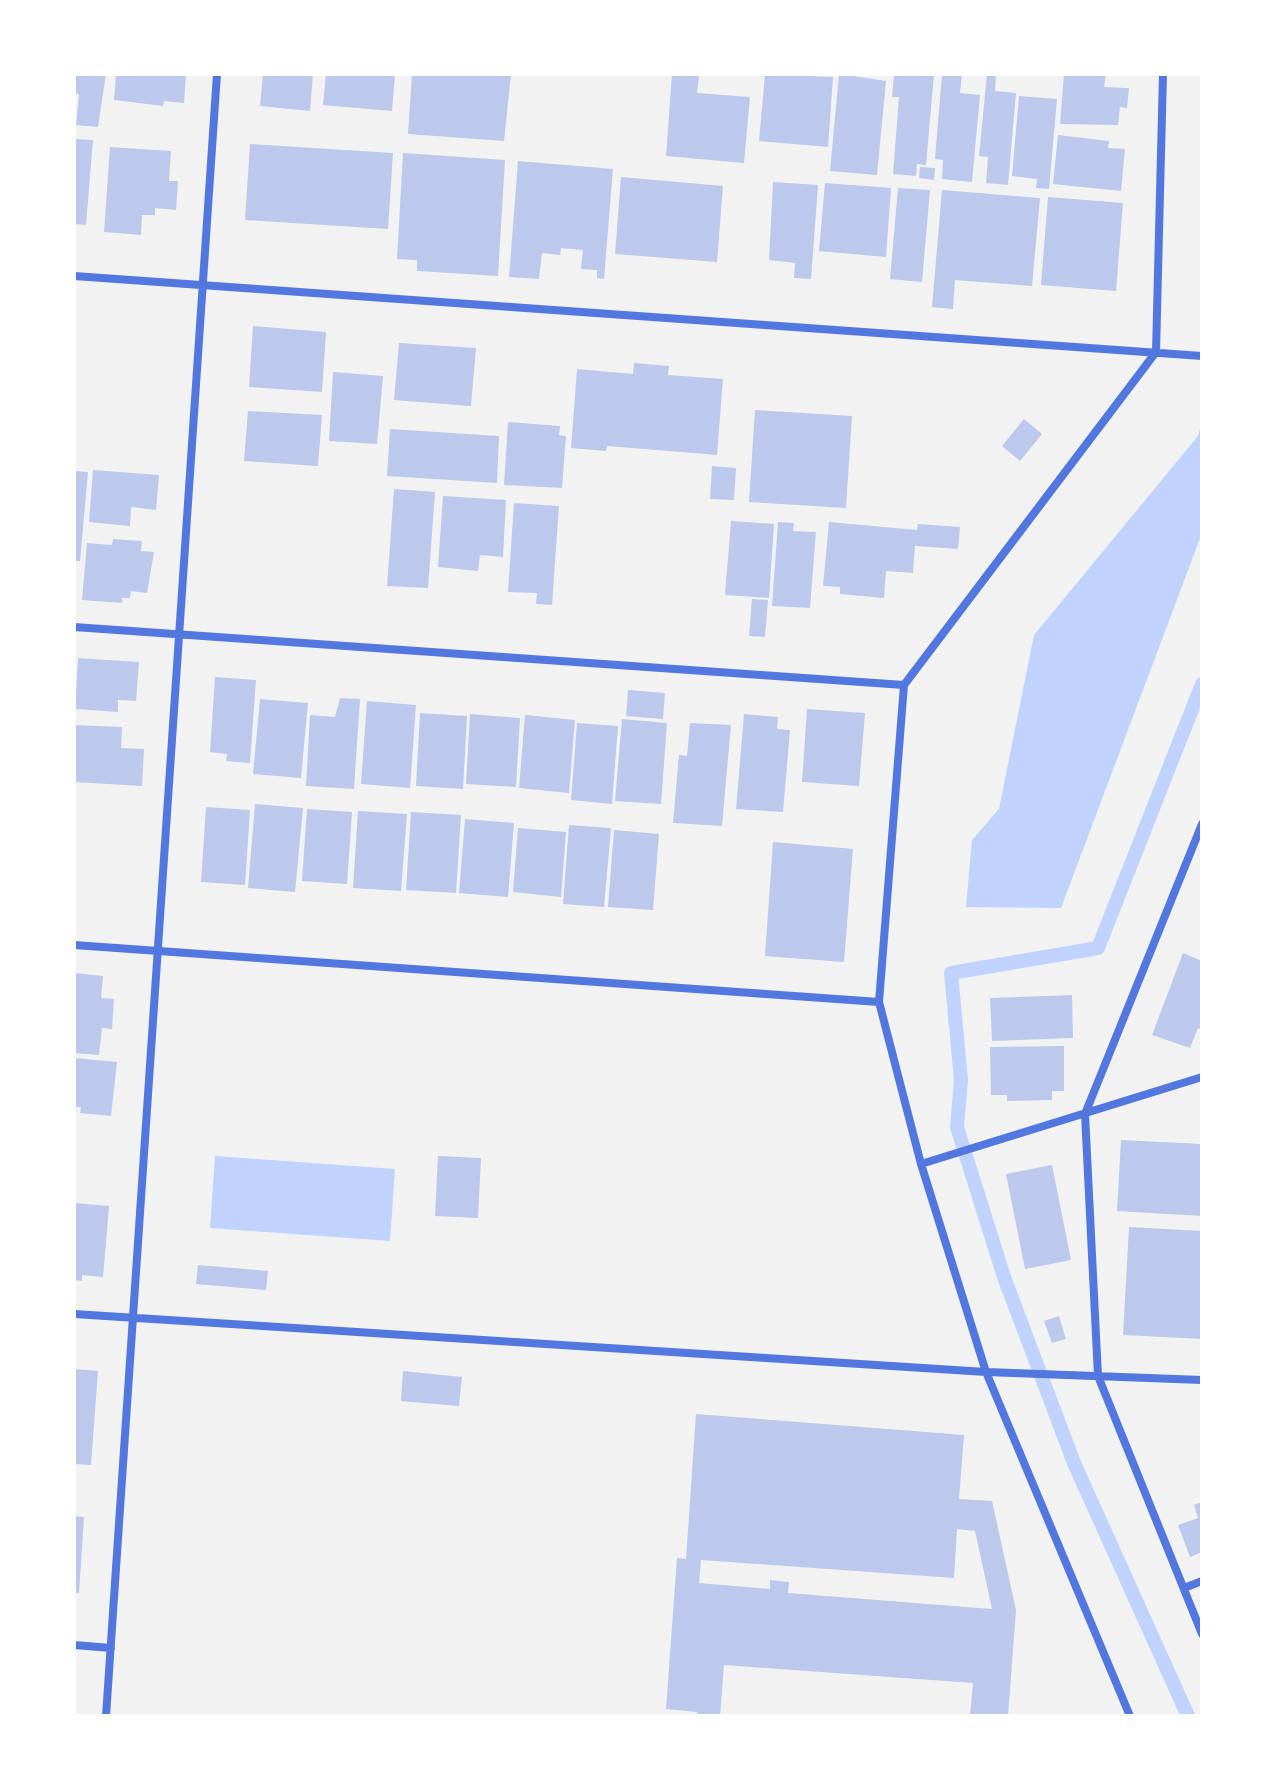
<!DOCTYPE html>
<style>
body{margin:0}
#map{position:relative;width:1276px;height:1790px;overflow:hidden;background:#f2f2f2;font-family:"PT Sans Narrow",sans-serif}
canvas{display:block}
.frame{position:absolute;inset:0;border:76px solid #fff;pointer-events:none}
</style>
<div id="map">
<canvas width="1276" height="1790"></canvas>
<div class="frame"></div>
</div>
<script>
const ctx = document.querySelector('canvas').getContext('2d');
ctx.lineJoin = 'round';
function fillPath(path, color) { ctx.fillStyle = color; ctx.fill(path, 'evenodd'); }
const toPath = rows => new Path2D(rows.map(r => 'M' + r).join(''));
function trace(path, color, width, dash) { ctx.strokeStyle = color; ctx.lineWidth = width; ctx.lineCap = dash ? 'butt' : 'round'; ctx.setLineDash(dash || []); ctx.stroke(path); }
fillPath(toPath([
 [1202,422,1202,533,1061,908,966,907,972,840,999,809,1034,635,1198,436],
 [215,1156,395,1169,390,1241,210,1228]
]), '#bfd3fe');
trace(toPath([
 [1188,1716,1074,1463,1004,1277,957,1127,961,1080,951,973,1098,948,1202,684]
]), '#bfd3fe', 14);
fillPath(toPath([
 [74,74,106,74,98,127,76,125,79,94,74,93],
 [116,74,186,74,184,103,164,101,163,106,114,100],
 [263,74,313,74,310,111,260,106],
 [326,74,395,74,392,111,323,105],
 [412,74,511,74,504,141,408,134],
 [672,74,699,74,697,93,750,97,744,163,666,156],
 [765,74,833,77,828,147,759,141],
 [839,74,886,81,877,175,830,171],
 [894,74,934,74,926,165,917,164,916,176,893,174,899,97,892,97],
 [942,74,962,74,960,93,980,95,972,182,942,179,943,160,935,159],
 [987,74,996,74,995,91,1016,93,1008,185,986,183,988,157,979,156],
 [1064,74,1106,74,1104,87,1129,88,1127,108,1120,107,1118,125,1060,124],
 [1019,96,1057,99,1049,189,1036,188,1037,179,1012,176],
 [1058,135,1109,141,1108,148,1125,149,1121,191,1053,184],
 [74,139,93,140,86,225,74,224],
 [250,144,393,153,388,229,245,220],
 [110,147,171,151,169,181,178,181,176,210,155,208,155,215,142,215,141,235,104,232],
 [403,153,505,160,498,276,417,271,417,260,397,259],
 [518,161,613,169,604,279,597,278,597,270,581,269,583,250,561,248,560,255,542,253,539,279,509,277],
 [920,167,935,168,934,180,919,178],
 [621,177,723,186,717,262,615,254],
 [773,182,818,185,811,279,794,278,795,263,769,260],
 [825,183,891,188,886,257,819,251],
 [898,188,930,190,922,282,890,279],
 [942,190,1040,198,1032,286,955,280,953,309,932,307],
 [1048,197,1123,203,1116,291,1041,285],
 [253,326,326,332,322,392,249,387],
 [399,343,476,348,471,406,394,400],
 [634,363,669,366,668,375,723,379,717,455,607,446,606,451,571,448,577,369,633,374],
 [333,372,383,376,377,444,329,441],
 [755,410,852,416,846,508,749,502],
 [248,411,322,415,318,466,244,461],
 [1024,419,1042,434,1020,461,1002,446],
 [508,422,560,426,559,435,566,436,562,488,504,485],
 [390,429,499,436,497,483,387,476],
 [712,466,736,468,734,500,710,499],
 [93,470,159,475,156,510,131,507,130,526,89,522],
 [74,471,88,472,80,561,74,561],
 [394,489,435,492,428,588,387,586],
 [443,496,506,500,503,557,480,555,478,571,438,567],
 [514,503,559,506,552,605,536,604,537,593,508,592],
 [731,521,774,524,769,598,725,595],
 [778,522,794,523,793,531,816,532,810,608,772,606],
 [829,522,917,530,918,524,960,527,958,549,915,546,913,573,886,571,884,598,840,594,840,587,823,586],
 [113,539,142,541,141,551,154,552,147,593,131,591,130,598,122,598,122,603,82,600,87,543,112,545],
 [752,599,768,600,765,637,749,636],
 [78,658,139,662,136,701,118,700,118,712,75,709],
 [215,677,256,680,250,763,226,761,227,754,210,752],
 [628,690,665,693,663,719,626,716],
 [340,698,360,699,354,789,306,786,310,715,335,717],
 [260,699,308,703,301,778,253,774],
 [367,701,416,705,410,788,361,784],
 [807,709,865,713,859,786,802,782],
 [420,713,467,716,463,789,416,786],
 [470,714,520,718,516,787,466,784],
 [744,714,778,717,777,729,790,730,783,812,736,809],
 [525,715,575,720,569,793,519,788],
 [622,719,667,723,661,804,615,801],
 [577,723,618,726,612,804,571,800],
 [690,723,731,725,722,826,673,823,679,755,687,756],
 [74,725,122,727,121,748,144,749,142,786,74,782],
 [255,804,303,808,295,892,248,888],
 [206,807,250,810,245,885,201,882],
 [307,809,352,812,347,884,302,881],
 [358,811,407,814,401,891,353,888],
 [411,812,461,815,456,893,406,890],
 [465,819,514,823,508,897,459,893],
 [569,825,611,828,604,907,563,904],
 [518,828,566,832,561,897,513,892],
 [614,830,659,834,653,910,608,907],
 [773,842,853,849,844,962,765,956],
 [1183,953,1202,961,1202,1030,1198,1028,1190,1048,1152,1035],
 [74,973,103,976,101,998,114,999,112,1029,102,1028,99,1055,74,1053],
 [1072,995,1073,1038,992,1041,990,998],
 [1064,1046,1064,1091,1052,1091,1052,1100,1007,1101,1007,1095,991,1095,990,1047],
 [74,1058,117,1062,111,1116,80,1113,81,1107,74,1107],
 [1121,1140,1202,1144,1202,1216,1117,1211],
 [438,1156,481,1158,478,1218,435,1216],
 [1052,1165,1071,1260,1025,1269,1006,1174],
 [74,1203,109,1206,103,1277,82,1275,82,1281,74,1280],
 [1129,1227,1202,1231,1202,1339,1123,1335],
 [198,1265,268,1271,266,1290,196,1284],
 [1059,1316,1066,1339,1052,1343,1044,1321],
 [74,1369,98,1371,91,1465,74,1464],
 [403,1371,462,1377,459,1406,401,1401],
 [696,1414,964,1435,959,1499,992,1501,1016,1610,1008,1716,970,1716,973,1683,724,1665,720,1716,697,1716,697,1712,666,1709,677,1558,686,1559],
 [957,1529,975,1531,992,1609,788,1593,789,1582,770,1580,770,1589,699,1583,701,1560,954,1578],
 [1202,1502,1202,1552,1190,1557,1178,1525,1198,1518,1194,1505],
 [74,1516,84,1517,79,1593,74,1593]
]), '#bdc9ec');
trace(toPath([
 [74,276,1202,356],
 [74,627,904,685],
 [1202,824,1085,1114,1098,1376,1202,1634],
 [74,945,879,1002],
 [921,1164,1202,1077],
 [74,1314,986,1372,1202,1380],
 [1184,1588,1202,1581],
 [74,1645,111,1648],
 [106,1716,217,74],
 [1130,1716,986,1372,921,1164,879,1002,904,685,1156,352,1163,74]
]), '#5277de', 8);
</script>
